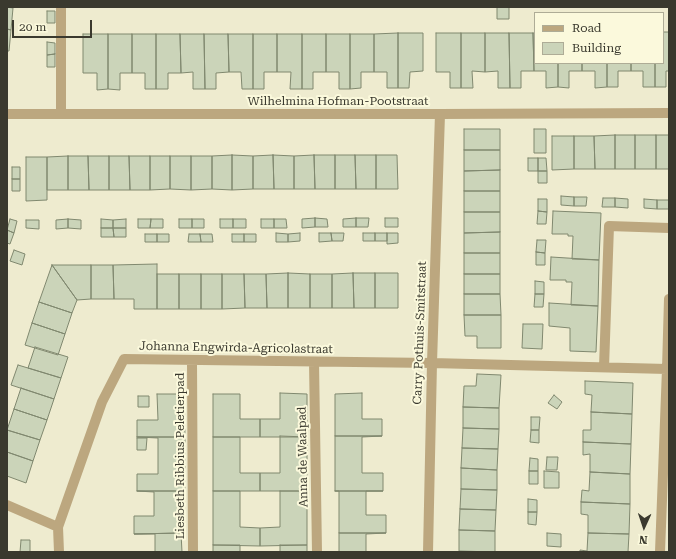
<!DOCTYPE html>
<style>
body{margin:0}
#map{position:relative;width:676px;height:559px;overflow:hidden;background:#eeebcf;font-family:"Roboto Serif",serif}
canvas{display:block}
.frame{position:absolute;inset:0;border:8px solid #3a392e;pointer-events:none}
.legend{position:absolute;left:534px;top:12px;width:130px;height:52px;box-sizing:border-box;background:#fbf9dc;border:1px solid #aeac96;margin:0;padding:5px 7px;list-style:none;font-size:12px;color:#3a392e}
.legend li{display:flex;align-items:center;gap:8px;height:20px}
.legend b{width:20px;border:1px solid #aeac96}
.north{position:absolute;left:624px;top:507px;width:40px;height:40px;-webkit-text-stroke:3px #fbf9dc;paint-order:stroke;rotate:183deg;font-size:11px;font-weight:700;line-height:16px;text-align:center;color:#3a392e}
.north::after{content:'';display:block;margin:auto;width:14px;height:18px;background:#3a392e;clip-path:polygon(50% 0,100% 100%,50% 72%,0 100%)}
.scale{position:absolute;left:12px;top:20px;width:80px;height:18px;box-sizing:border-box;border:2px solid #3a392e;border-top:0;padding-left:5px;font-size:12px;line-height:14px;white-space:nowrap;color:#3a392e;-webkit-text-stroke:3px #fbf9dc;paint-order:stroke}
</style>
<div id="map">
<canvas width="676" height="559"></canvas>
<div class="frame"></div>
<ul class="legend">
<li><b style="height:5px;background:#bca77f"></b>Road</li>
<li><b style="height:11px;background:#cbd4b9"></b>Building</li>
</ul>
<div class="north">N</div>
<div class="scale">20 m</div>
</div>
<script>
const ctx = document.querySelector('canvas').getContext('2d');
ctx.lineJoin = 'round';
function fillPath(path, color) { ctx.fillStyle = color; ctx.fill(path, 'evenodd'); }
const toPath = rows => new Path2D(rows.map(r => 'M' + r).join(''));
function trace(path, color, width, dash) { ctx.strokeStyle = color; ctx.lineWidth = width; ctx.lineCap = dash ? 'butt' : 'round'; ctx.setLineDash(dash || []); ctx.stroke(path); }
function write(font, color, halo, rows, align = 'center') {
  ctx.font = font + ' "Roboto Serif",serif'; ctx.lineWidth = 4; ctx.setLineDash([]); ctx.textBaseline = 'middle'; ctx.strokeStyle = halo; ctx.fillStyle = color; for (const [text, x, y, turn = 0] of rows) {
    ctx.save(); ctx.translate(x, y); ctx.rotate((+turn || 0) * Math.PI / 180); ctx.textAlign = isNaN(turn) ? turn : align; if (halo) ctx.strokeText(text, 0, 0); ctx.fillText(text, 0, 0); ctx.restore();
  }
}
const building = toPath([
 [7,7,13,8,11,30,7,29,7,7],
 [497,7,509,7,509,19,497,19,497,7],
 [47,11,55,11,55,23,47,23,47,11],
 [7,29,11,30,9,51,7,51,7,29],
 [663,32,669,32,669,71,666,71,666,87,655,87,655,63,663,63,663,32],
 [398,33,398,88,387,88,387,72,374,72,374,34,398,33],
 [398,33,423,33,423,71,410,72,409,88,398,88,398,33],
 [436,33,461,33,461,88,450,88,450,72,436,72,436,33],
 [461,33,485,33,485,72,472,71,473,88,461,88,461,33],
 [485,33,509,33,510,88,498,88,498,71,485,72,485,33],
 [509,33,533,33,534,71,521,71,521,88,510,88,509,33],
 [533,33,535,33,535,63,558,63,558,87,546,88,546,71,534,71,533,33],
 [83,34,108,34,108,89,97,90,97,73,83,73,83,34],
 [108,34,132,34,132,73,120,73,120,90,108,89,108,34],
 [132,34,156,34,156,89,145,89,145,73,132,73,132,34],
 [156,34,180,34,181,73,168,73,168,89,156,89,156,34],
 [180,34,204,34,205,89,193,89,193,72,181,73,180,34],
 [204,34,228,34,229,72,216,73,216,89,205,89,204,34],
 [228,34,253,34,253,89,242,89,241,72,229,72,228,34],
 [253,34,277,34,277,72,264,72,264,89,253,89,253,34],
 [277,34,302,34,302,89,290,89,291,72,277,72,277,34],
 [302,34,326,34,326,72,313,72,313,89,302,89,302,34],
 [326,34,350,34,350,89,339,89,339,72,326,72,326,34],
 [350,34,374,34,374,72,361,72,361,88,350,89,350,34],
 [47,42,55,43,55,54,47,55,47,42],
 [55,54,55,67,47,67,47,55,55,54],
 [558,63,582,63,582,71,569,71,569,88,558,87,558,63],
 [582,63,607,63,607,87,595,88,595,71,582,71,582,63],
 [607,63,631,63,631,71,618,71,618,87,607,87,607,63],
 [631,63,655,63,655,87,643,87,643,71,631,71,631,63],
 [464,129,500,129,500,150,464,150,464,129],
 [534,129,546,129,546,153,534,153,534,129],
 [615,135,615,169,595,169,594,136,615,135],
 [615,135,635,135,635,169,615,169,615,135],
 [635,135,656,135,656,169,635,169,635,135],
 [656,135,669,135,669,169,656,169,656,135],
 [552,136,574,136,574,169,552,170,552,136],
 [574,136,594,136,595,169,574,169,574,136],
 [464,150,500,150,500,170,464,171,464,150],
 [232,155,232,190,212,189,212,156,232,155],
 [232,155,253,156,253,189,232,190,232,155],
 [273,155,274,189,253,189,253,156,273,155],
 [273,155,294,156,294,189,274,189,273,155],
 [314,155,335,155,335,189,315,189,314,155],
 [314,155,315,189,294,189,294,156,314,155],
 [335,155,355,155,356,189,335,189,335,155],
 [355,155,376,155,376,189,356,189,355,155],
 [376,155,397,155,398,189,376,189,376,155],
 [68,156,88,156,89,190,68,190,68,156],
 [68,156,68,190,47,190,47,157,68,156],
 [88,156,109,156,109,190,89,190,88,156],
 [109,156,129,156,130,190,109,190,109,156],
 [129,156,150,156,150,190,130,190,129,156],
 [150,156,170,156,170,189,150,190,150,156],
 [170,156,191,156,191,190,170,189,170,156],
 [191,156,212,156,212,189,191,190,191,156],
 [26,157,47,157,47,200,26,201,26,157],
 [528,158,538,158,538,171,528,171,528,158],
 [538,158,546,158,547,171,538,171,538,158],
 [12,167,20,167,20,179,12,179,12,167],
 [500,170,500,191,464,191,464,171,500,170],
 [538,171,547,171,547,183,538,183,538,171],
 [12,179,20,179,20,191,12,191,12,179],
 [464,191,500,191,500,212,464,212,464,191],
 [561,196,574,197,574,206,561,205,561,196],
 [574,197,587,197,586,206,574,206,574,197],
 [603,198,615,198,615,207,602,207,603,198],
 [615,198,628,199,628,208,615,207,615,198],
 [538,199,547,199,547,212,538,211,538,199],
 [644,199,657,200,657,209,644,208,644,199],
 [657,200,669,200,669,209,657,209,657,200],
 [538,211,547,212,546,224,537,224,538,211],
 [553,211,601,213,599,260,572,259,573,236,568,236,568,234,552,234,553,211],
 [464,212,500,212,500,232,464,233,464,212],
 [315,218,327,219,328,227,315,227,315,218],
 [315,218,315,227,302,228,302,219,315,218],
 [356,218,369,218,368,227,356,227,356,218],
 [356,218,356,227,343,227,343,219,356,218],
 [385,218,398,218,398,227,385,227,385,218],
 [10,219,17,221,14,233,7,230,10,219],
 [68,219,81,220,81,229,68,228,68,219],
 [68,219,68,228,56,229,56,220,68,219],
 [101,219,113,220,113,228,101,228,101,219],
 [126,219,126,228,113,228,113,220,126,219],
 [138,219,151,219,150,228,138,228,138,219],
 [151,219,163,219,163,228,150,228,151,219],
 [179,219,192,219,192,228,179,228,179,219],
 [192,219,204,219,204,228,192,228,192,219],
 [220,219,233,219,233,228,220,228,220,219],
 [233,219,246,219,246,228,233,228,233,219],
 [261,219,274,219,274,228,261,228,261,219],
 [274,219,286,219,287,228,274,228,274,219],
 [26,220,39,220,39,229,26,228,26,220],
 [101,228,113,228,114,237,101,237,101,228],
 [113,228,126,228,126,237,114,237,113,228],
 [7,230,14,233,10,244,7,243,7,230],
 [500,232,500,253,464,253,464,233,500,232],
 [276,233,288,234,288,242,276,242,276,233],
 [300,233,300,241,288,242,288,234,300,233],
 [319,233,331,233,332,241,319,242,319,233],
 [331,233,344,233,343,241,332,241,331,233],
 [363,233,375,233,375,241,363,241,363,233],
 [375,233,387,233,387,241,375,241,375,233],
 [387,233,398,233,398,243,387,244,387,233],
 [145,234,157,234,157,242,145,242,145,234],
 [157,234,169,234,169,242,157,242,157,234],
 [189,234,200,234,201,242,188,242,189,234],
 [200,234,212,234,213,242,201,242,200,234],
 [232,234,244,234,244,242,232,242,232,234],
 [244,234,256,234,256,242,244,242,244,234],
 [537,240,546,240,545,253,536,252,537,240],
 [14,250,25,254,22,265,10,261,14,250],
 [536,252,545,253,545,265,536,265,536,252],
 [464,253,500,253,500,274,464,274,464,253],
 [551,257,599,260,598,306,571,305,572,282,566,282,566,280,550,280,551,257],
 [157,264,157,309,134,309,134,299,114,299,113,265,157,264],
 [52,265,77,300,72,313,39,302,52,265],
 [52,265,91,265,91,299,77,300,52,265],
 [91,265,113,265,114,299,91,299,91,265],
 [288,273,288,308,267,308,266,274,288,273],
 [288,273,310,274,310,308,288,308,288,273],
 [353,273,354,308,332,308,332,274,353,273],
 [353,273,375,273,375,308,354,308,353,273],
 [375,273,398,273,398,308,375,308,375,273],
 [157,274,179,274,179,309,157,309,157,274],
 [179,274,201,274,201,309,179,309,179,274],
 [201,274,222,274,222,309,201,309,201,274],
 [222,274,244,274,245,308,222,309,222,274],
 [244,274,266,274,267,308,245,308,244,274],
 [310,274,332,274,332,308,310,308,310,274],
 [464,274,500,274,500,294,464,294,464,274],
 [535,281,544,282,544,294,535,294,535,281],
 [464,294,500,294,501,315,464,315,464,294],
 [535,294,544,294,543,307,534,307,535,294],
 [39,302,72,313,65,334,32,323,39,302],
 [549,303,598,306,596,352,570,351,570,328,549,326,549,303],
 [464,315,501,315,501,348,477,348,477,336,465,336,464,315],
 [32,323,65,334,58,355,25,345,32,323],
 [523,324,543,324,542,349,522,348,523,324],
 [35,347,68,357,61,378,28,368,35,347],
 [18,365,61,378,54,399,11,385,18,365],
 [477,374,501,375,499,408,463,407,464,386,476,386,477,374],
 [585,381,633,383,632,414,591,412,592,395,585,394,585,381],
 [21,388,54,399,47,420,14,409,21,388],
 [280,393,307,394,307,437,260,437,260,419,280,419,280,393],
 [362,393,362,419,382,419,382,436,335,436,335,394,362,393],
 [157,394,184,394,185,437,137,437,137,420,158,420,157,394],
 [213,394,240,394,240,419,260,419,260,437,213,437,213,394],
 [554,395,562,402,557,409,548,403,554,395],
 [138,396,149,396,149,407,138,407,138,396],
 [463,407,499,408,499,429,463,428,463,407],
 [14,409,47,420,40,440,7,430,14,409],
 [591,412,632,414,631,444,583,442,583,430,591,430,591,412],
 [531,417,540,417,539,430,531,430,531,417],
 [463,428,499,429,498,449,462,448,463,428],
 [7,430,40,440,33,461,7,452,7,430],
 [531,430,539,430,539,443,530,442,531,430],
 [280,436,307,437,307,491,260,491,260,473,280,473,280,436],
 [335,436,382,436,362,437,362,473,383,473,383,491,335,491,335,436],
 [137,437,185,437,185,491,137,491,137,474,158,474,158,438,137,437],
 [213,437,240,437,240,473,260,473,260,491,213,491,213,437],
 [137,438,147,438,146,450,137,450,137,438],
 [583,442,631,444,630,474,590,472,590,454,583,455,583,442],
 [462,448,498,449,497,470,461,468,462,448],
 [7,452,33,461,26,483,7,476,7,452],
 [547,457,558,457,557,470,546,470,547,457],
 [530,458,538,459,538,471,529,471,530,458],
 [461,468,497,470,497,490,461,489,461,468],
 [529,471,538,471,538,484,529,484,529,471],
 [544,471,559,472,559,488,544,488,544,471],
 [590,472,630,474,630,504,581,502,582,490,589,491,590,472],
 [461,489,497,490,496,510,460,509,461,489],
 [137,491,185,491,181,492,181,533,134,534,134,516,154,516,154,492,137,491],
 [213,491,240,491,240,527,260,528,260,546,213,545,213,491],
 [280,491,307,491,307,545,260,546,260,528,280,527,280,491],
 [335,491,383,491,366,491,366,515,386,515,386,533,339,533,339,491,335,491],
 [528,499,537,500,537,512,528,512,528,499],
 [581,502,630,504,629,534,588,533,588,515,581,514,581,502],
 [460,509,496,510,495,531,459,530,460,509],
 [528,512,537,512,536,525,528,524,528,512],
 [459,530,495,531,495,552,459,551,459,530],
 [181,533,182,552,155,552,155,534,134,534,181,533],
 [339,533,386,533,366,534,366,552,339,552,339,533],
 [547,533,561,534,561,547,547,546,547,533],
 [588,533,629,534,628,552,580,552,580,550,587,551,588,533],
 [21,540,30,540,30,552,20,552,21,540],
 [213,545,240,545,240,552,213,552,213,545],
 [280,545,307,545,307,552,280,552,280,545]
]);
fillPath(building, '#cbd4b9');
trace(building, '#80886f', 1);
trace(toPath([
 [61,7,61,114],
 [7,114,440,114,669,113],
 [192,361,193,552],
 [314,362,317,552],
 [604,367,609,226,669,228],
 [667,369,669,299],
 [7,505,58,527],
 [59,552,58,527,102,402,124,359,432,363,667,369,660,552],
 [428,552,432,363,440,114]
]), '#bca77f', 10);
write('12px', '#3a392e', '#fbf9dc', [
 ["Wilhelmina Hofman-Pootstraat",338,101],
 ["Carry Pothuis-Smitstraat",420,333,-88],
 ["Johanna Engwirda-Agricolastraat",236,348,1],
 ["Liesbeth Ribbius Peletierpad",180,456,-90],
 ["Anna de Waalpad",303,457,-91]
]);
</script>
